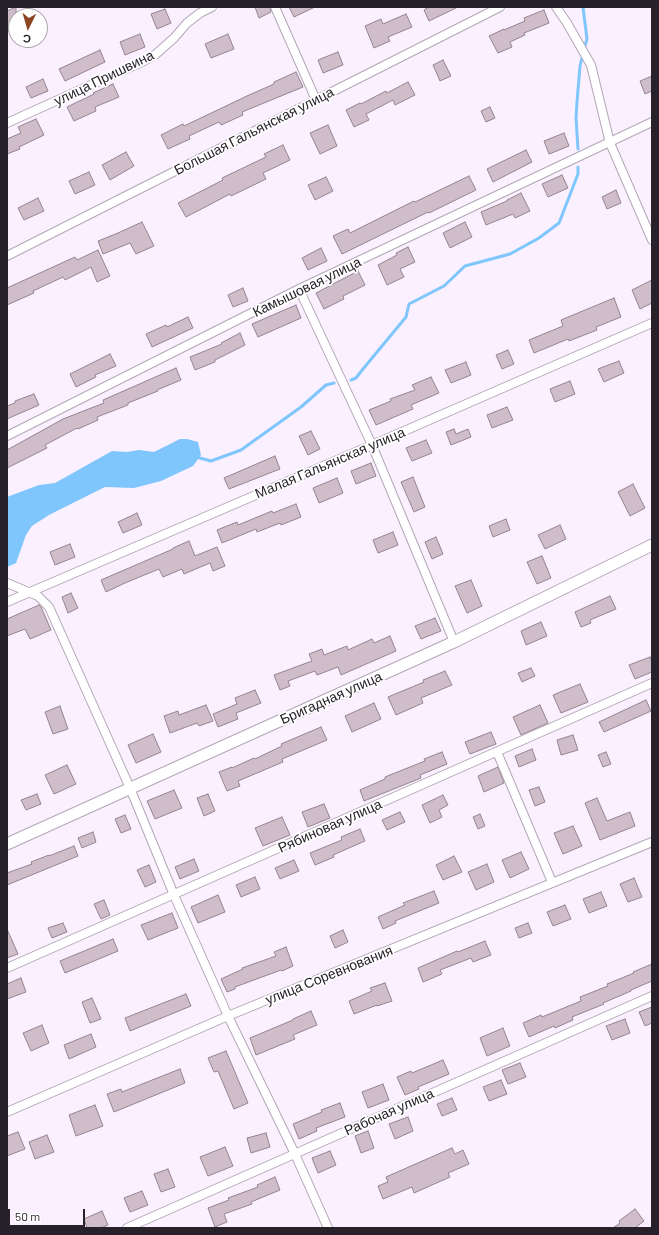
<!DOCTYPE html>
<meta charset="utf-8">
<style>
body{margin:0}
#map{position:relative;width:659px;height:1235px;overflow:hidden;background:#fbf0ff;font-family:Barlow,sans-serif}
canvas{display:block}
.frame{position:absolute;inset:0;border:8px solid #272229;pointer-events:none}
.north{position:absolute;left:8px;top:8px;width:40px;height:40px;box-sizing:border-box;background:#fff;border:1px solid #a9a7a9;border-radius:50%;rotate:185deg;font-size:11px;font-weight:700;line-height:16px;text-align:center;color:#272229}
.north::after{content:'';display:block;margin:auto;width:14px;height:18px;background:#8c4523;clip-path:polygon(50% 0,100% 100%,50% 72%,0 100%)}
.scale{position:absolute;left:8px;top:1209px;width:77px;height:18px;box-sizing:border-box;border:2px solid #272229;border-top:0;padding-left:5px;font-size:12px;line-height:14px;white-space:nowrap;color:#272229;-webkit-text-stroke:3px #fff;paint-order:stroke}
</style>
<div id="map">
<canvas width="659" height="1235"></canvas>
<div class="frame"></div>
<div class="north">С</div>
<div class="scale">50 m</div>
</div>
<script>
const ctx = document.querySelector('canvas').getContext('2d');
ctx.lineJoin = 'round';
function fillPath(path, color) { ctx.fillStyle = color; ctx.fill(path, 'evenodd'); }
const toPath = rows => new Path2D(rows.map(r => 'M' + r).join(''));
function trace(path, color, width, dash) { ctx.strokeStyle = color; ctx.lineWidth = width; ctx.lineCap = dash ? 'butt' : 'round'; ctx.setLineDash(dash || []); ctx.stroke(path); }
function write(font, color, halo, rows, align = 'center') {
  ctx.font = font + ' Barlow,sans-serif'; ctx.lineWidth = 3.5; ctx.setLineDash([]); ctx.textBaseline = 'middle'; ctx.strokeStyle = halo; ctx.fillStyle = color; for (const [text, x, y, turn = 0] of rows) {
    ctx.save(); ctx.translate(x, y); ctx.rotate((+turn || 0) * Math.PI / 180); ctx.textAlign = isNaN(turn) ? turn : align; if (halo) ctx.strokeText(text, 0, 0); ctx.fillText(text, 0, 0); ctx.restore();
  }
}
fillPath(toPath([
 [180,439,187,439,198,442,201,455,193,466,161,481,134,488,105,487,49,515,32,526,26,535,16,563,7,567,7,497,39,485,55,483,112,451,127,452,139,450,154,452]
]), '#7fc6fc');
trace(toPath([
 [583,7,587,39,584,49],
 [578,149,576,118,577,102,580,66,583,54],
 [351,380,356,378,363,369,406,317,409,304,444,286,465,266,510,254,539,238,559,223,578,174,578,167],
 [196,457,211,461,241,450,301,407,326,385,334,383]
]), '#7fc6fc', 3);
const building = toPath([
 [16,7,16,28,7,32,7,11,16,7],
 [255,7,270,7,271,12,259,18,255,7],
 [289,7,315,7,294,17,289,7],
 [429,7,458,7,429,21,424,10,429,7],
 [165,9,171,23,157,29,151,14,165,9],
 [544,10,549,23,524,33,525,35,510,42,512,47,498,53,489,36,504,29,504,30,525,21,524,18,544,10],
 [406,14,412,27,388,37,390,41,374,48,365,26,381,19,383,24,406,14],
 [140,34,145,47,125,55,120,42,140,34],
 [228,34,234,49,211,58,205,44,228,34],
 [100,50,105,62,65,81,59,69,100,50],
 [338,52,343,65,323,73,318,60,338,52],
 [443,60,451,76,440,81,433,65,443,60],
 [296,72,303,87,242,112,243,115,221,125,219,122,189,136,190,139,168,149,161,135,183,124,184,126,249,95,274,84,274,82,296,72],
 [652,76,652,91,645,94,640,81,652,76],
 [43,79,48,91,31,98,26,87,43,79],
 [408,82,415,95,395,105,393,100,366,114,369,120,354,127,346,110,360,103,361,104,386,91,387,93,408,82],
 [113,84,119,97,95,107,96,111,74,121,67,107,94,94,93,93,113,84],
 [490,107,495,118,486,122,481,111,490,107],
 [36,119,44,135,19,147,20,149,7,154,7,139,21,133,18,127,36,119],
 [328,125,337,146,320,154,310,133,328,125],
 [564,133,569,146,549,154,544,141,564,133],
 [283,145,290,160,263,173,266,179,231,196,230,194,186,217,178,203,223,180,222,178,266,157,264,154,283,145],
 [526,150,532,162,493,182,487,169,526,150],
 [126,152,134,166,110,180,102,165,126,152],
 [89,172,95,185,75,194,69,181,89,172],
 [562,175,568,188,548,197,542,184,562,175],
 [469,176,476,190,429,213,428,212,342,254,333,236,348,229,350,233,414,201,415,202,469,176],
 [326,177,333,191,315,200,308,185,326,177],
 [616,190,621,203,607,209,602,197,616,190],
 [521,193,530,211,515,218,513,214,486,225,481,212,507,201,507,200,521,193],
 [38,198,44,211,24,220,18,208,38,198],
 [142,222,154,246,136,254,130,243,103,254,98,241,118,233,142,222],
 [465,222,472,237,450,248,443,233,465,222],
 [408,247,415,262,400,269,404,277,387,285,378,265,397,255,396,253,408,247],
 [321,248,327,261,308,270,302,258,321,248],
 [98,250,110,276,97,282,91,267,65,280,63,277,33,291,34,293,7,305,7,288,75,257,77,260,98,250],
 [358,271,365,285,343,296,344,299,324,309,316,293,358,271],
 [652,280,652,303,640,309,632,290,652,280],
 [243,288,248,301,233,307,228,295,243,288],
 [614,298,621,317,596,327,597,330,569,341,568,339,534,353,529,340,563,326,561,320,614,298],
 [296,305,301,318,258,337,252,324,296,305],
 [188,317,193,328,152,347,146,334,166,325,167,327,188,317],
 [240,333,245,345,215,360,215,362,195,370,190,357,222,344,221,343,240,333],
 [508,350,514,364,502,369,496,355,508,350],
 [110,354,116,366,95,375,96,377,76,387,70,374,110,354],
 [619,361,624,373,604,382,598,369,619,361],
 [466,362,471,375,451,383,445,370,466,362],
 [176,368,181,380,157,390,158,391,128,403,128,405,97,417,98,420,78,429,77,428,45,445,47,448,7,468,7,450,63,419,104,403,103,400,176,368],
 [431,377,439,393,411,405,413,409,376,425,369,410,391,401,390,399,415,390,412,385,431,377],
 [570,381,575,394,555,402,550,389,570,381],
 [34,394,39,405,7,419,7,406,15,403,15,401,34,394],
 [507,407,513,420,492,428,487,415,507,407],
 [454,429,456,434,468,429,471,437,451,445,446,432,454,429],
 [311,431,320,449,308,455,299,436,311,431],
 [426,440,432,453,412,461,406,448,426,440],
 [275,456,280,469,229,489,224,478,275,456],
 [371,463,376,476,356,484,351,471,371,463],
 [413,477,425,507,414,512,401,482,413,477],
 [337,478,343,493,319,503,313,488,337,478],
 [633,484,645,508,630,516,618,492,633,484],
 [296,504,301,517,281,525,280,523,257,532,256,529,222,543,217,530,237,522,238,525,272,511,273,513,296,504],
 [137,513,142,525,123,533,118,522,137,513],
 [506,519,510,530,493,537,489,526,506,519],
 [560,525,566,539,545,549,538,535,560,525],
 [393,532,398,545,378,553,373,540,393,532],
 [436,537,443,554,432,559,425,542,436,537],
 [189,541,195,556,217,547,225,566,213,571,210,563,184,574,182,569,163,577,159,569,125,583,106,592,101,580,173,549,173,548,189,541],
 [70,544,75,557,55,565,50,552,70,544],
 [542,556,551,578,537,584,527,562,542,556],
 [471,580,482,606,467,613,455,586,471,580],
 [71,593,78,608,68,613,62,597,71,593],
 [610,596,616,609,590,620,591,623,581,627,575,612,610,596],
 [39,605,41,607,51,630,30,639,25,629,7,636,7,619,39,605],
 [435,618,441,631,421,639,415,626,435,618],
 [541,622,547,636,526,645,521,631,541,622],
 [390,636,396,651,341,675,338,667,317,675,315,671,288,681,290,686,280,690,274,675,312,661,309,654,322,649,324,655,347,646,348,650,372,639,374,643,390,636],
 [650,657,652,662,652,672,635,679,629,665,650,657],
 [531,668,535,676,522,682,518,673,531,668],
 [445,671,452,685,421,698,423,703,396,715,388,697,424,682,423,680,445,671],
 [580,684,588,702,561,713,553,695,580,684],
 [255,690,261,703,236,713,238,719,218,727,213,714,237,704,235,698,255,690],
 [646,700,651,711,604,732,599,722,646,700],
 [374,703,381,719,352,732,345,716,374,703],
 [206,705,213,721,199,726,197,723,170,733,164,716,178,711,179,715,206,705],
 [540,705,548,723,521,735,513,717,540,705],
 [60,706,68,729,53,734,45,712,60,706],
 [321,727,327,740,282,759,283,762,238,781,240,786,227,791,219,772,232,767,232,768,254,758,255,759,282,746,281,744,321,727],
 [491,732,496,744,470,754,465,742,491,732],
 [153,734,161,752,136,763,128,745,153,734],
 [573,735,578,750,561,755,557,740,573,735],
 [532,749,536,760,519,767,515,756,532,749],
 [442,752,447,764,420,775,421,778,364,801,360,790,385,779,385,777,425,761,424,759,442,752],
 [606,752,611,764,603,767,598,755,606,752],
 [67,765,76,784,54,794,45,775,67,765],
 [498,767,504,783,484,792,478,776,498,767],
 [539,787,545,802,535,806,529,790,539,787],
 [174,790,182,808,155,819,147,801,174,790],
 [37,794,41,804,26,810,21,800,37,794],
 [208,794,215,811,204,816,197,798,208,794],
 [443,795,448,805,439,810,442,817,430,823,422,805,443,795],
 [597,798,607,821,630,812,635,826,600,840,585,803,597,798],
 [324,804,330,818,308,827,302,812,324,804],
 [400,812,405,822,387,830,382,820,400,812],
 [480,814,485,826,478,829,473,817,480,814],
 [125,815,131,829,121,833,115,819,125,815],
 [282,817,290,835,263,846,255,828,282,817],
 [573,826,582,846,563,854,554,833,573,826],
 [360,829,365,841,333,855,334,857,315,865,310,853,342,840,341,837,360,829],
 [93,832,96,842,82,848,78,838,93,832],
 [74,846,78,856,7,885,7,873,32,864,31,862,49,855,49,856,74,846],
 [521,852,529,869,510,878,502,860,521,852],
 [454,856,462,872,443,880,436,865,454,856],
 [194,859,199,871,180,879,175,867,194,859],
 [294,860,299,871,280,879,275,868,294,860],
 [487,864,494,882,476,890,468,872,487,864],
 [149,865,156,882,145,887,137,870,149,865],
 [255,877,260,889,241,897,236,885,255,877],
 [634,878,642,897,628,902,620,884,634,878],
 [434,891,439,903,395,921,396,923,383,929,378,917,405,905,403,903,434,891],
 [601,892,607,906,589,913,583,899,601,892],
 [218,895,225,912,198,923,191,907,218,895],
 [104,900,110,915,101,919,94,904,104,900],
 [565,905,571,919,553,926,547,912,565,905],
 [172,913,178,928,148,940,141,925,172,913],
 [63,923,67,932,52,938,48,928,63,923],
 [528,923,532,933,519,938,515,928,528,923],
 [7,929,18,954,7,958,7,929],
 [343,930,348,942,335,948,330,936,343,930],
 [113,939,118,951,65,973,60,961,113,939],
 [485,941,491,955,473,962,471,958,440,970,442,974,423,982,418,968,457,951,458,952,485,941],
 [286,947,293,966,282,971,281,970,235,987,235,989,227,992,221,979,243,969,242,968,276,956,274,952,286,947],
 [652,964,652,981,631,990,631,991,603,1003,604,1004,572,1017,573,1020,555,1028,554,1026,529,1037,523,1023,541,1015,542,1017,581,1001,580,997,608,986,607,984,634,973,633,972,652,964],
 [21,978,26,992,7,999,7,984,21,978],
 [385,983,392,1001,377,1006,377,1005,354,1014,349,1001,372,991,370,988,385,983],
 [186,994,191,1006,130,1031,125,1018,186,994],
 [92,998,101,1019,90,1023,82,1002,92,998],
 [652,1007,652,1023,645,1026,639,1012,652,1007],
 [311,1011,317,1025,293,1035,295,1039,256,1055,250,1038,293,1020,293,1019,311,1011],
 [625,1019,630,1033,612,1040,606,1026,625,1019],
 [42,1025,49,1043,31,1051,23,1033,42,1025],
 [503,1028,510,1046,487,1056,480,1038,503,1028],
 [91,1034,96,1047,69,1059,64,1045,91,1034],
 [226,1051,248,1103,234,1109,218,1071,214,1072,208,1058,226,1051],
 [443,1060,449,1074,418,1087,419,1089,405,1095,397,1077,411,1071,412,1073,443,1060],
 [520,1063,526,1077,508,1084,502,1070,520,1063],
 [180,1069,185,1083,114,1112,107,1094,121,1089,122,1092,180,1069],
 [501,1080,507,1094,489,1101,483,1087,501,1080],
 [383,1084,389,1100,368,1108,362,1092,383,1084],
 [452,1098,457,1110,442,1116,437,1104,452,1098],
 [340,1103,345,1117,316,1128,317,1131,299,1139,293,1124,322,1112,321,1110,340,1103],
 [95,1105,103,1126,76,1136,69,1115,95,1105],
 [408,1117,413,1131,395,1139,389,1124,408,1117],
 [368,1131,374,1148,361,1153,355,1136,368,1131],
 [18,1132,25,1149,7,1156,7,1136,18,1132],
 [266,1133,270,1147,251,1153,247,1138,266,1133],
 [47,1135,54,1152,35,1159,29,1142,47,1135],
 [225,1147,233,1166,208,1176,200,1157,225,1147],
 [452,1148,455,1154,463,1150,469,1164,448,1173,450,1177,414,1193,412,1187,383,1199,378,1186,388,1182,386,1177,452,1148],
 [330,1151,336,1165,318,1173,312,1158,330,1151],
 [168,1169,175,1187,161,1192,154,1174,168,1169],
 [275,1177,280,1190,251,1202,252,1204,224,1214,227,1222,215,1227,208,1208,229,1200,228,1198,258,1187,257,1185,275,1177],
 [142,1191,148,1205,130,1212,124,1198,142,1191],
 [635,1209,644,1221,635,1228,613,1228,620,1223,619,1221,635,1209],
 [102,1211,108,1225,101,1228,87,1228,84,1219,102,1211]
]);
fillPath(building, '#d0bdca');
trace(building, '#958390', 1);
const minor = toPath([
 [275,7,316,100],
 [556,7,567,23,591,65,610,143,652,240],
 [7,123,144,61,156,54,174,38,187,23,200,13,212,7],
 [7,256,500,7],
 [299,289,372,445,454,642],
 [7,436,299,289,652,122],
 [7,583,38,596,49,607,130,788,174,895,228,1016,295,1154,328,1228],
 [7,602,372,445,652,323],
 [497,752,552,882],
 [7,968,652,683],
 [7,1112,228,1016,652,842],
 [127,1228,652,996]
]);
const tertiary = toPath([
 [7,844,454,642,652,545]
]);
trace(minor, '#b3a6b7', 10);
trace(tertiary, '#b3a6b7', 13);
trace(minor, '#fff', 8);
trace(tertiary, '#fff', 11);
write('14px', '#272229', '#fff', [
 ["улица Пришвина",104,78,-26],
 ["Большая Гальянская улица",254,131,-27],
 ["Камышовая улица",307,287,-26],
 ["Малая Гальянская улица",330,463,-23],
 ["Бригадная улица",331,698,-24],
 ["Рябиновая улица",330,826,-24],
 ["улица Соревнования",329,975,-22],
 ["Рабочая улица",389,1112,-24]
]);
</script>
